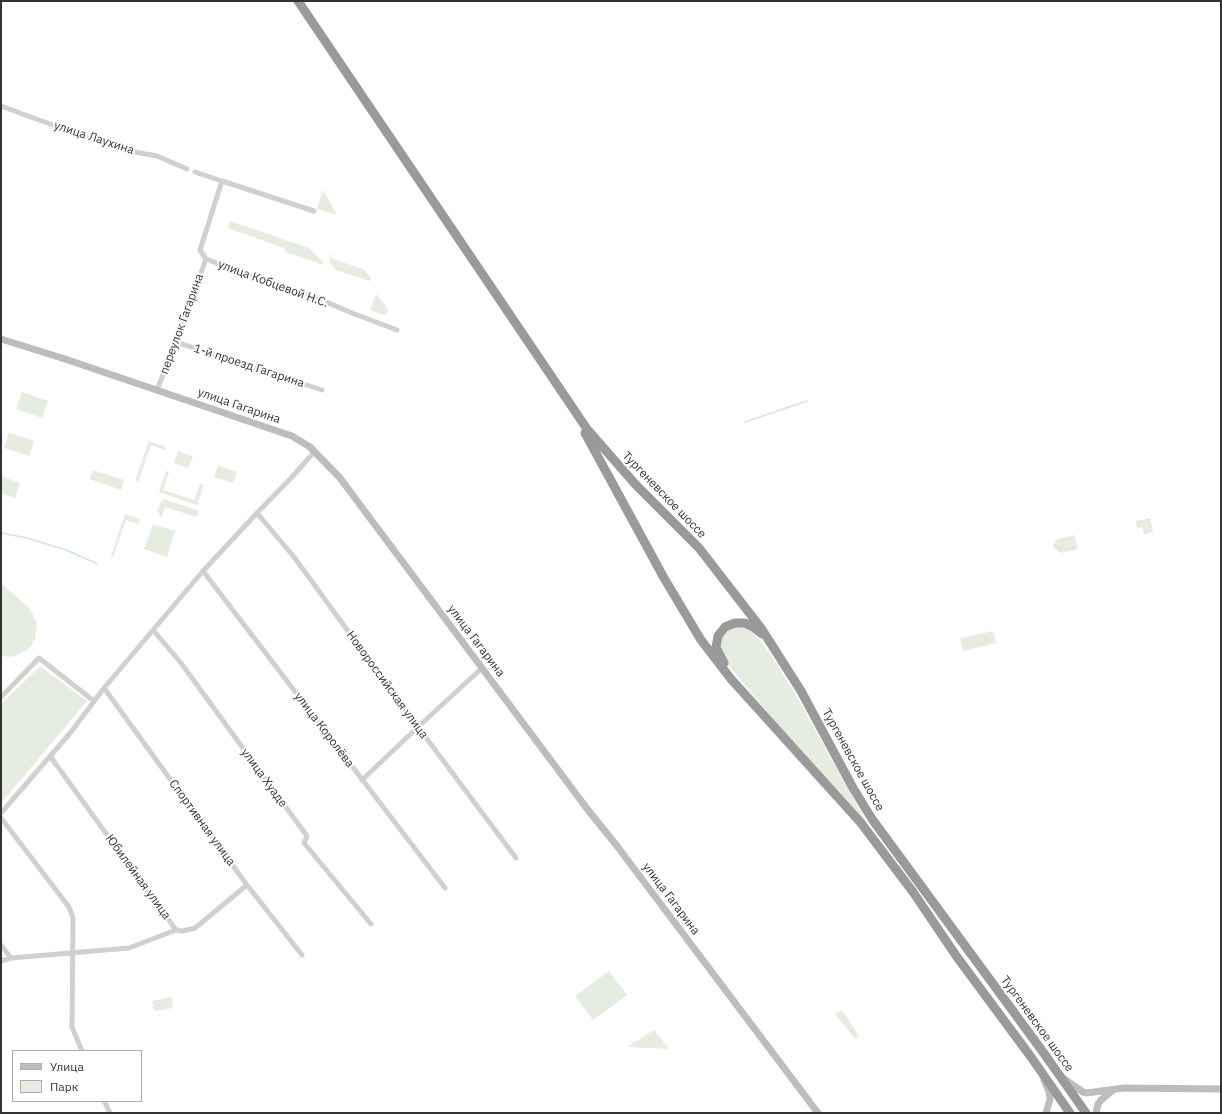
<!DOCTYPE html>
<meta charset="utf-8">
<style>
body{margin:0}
#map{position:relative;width:1222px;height:1114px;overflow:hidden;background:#fff;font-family:"IBM Plex Sans",sans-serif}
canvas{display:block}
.frame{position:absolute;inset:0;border:2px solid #333;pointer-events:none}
.legend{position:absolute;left:12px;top:1050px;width:130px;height:52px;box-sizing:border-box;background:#fff;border:1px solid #adadad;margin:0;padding:5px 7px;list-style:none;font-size:12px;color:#333}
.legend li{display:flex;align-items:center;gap:8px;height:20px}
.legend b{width:20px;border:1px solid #adadad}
</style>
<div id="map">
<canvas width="1222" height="1114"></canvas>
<div class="frame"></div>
<ul class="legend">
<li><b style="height:5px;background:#bdbdbd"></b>Улица</li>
<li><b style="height:11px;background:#e6ecdf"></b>Парк</li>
</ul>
</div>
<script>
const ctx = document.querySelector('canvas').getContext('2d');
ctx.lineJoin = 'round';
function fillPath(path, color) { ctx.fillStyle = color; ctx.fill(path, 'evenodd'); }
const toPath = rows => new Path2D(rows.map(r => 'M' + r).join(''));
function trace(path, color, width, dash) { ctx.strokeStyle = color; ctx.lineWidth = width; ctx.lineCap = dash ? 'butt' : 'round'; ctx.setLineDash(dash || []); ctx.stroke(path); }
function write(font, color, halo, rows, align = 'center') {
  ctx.font = font + ' "IBM Plex Sans",sans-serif'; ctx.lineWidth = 4; ctx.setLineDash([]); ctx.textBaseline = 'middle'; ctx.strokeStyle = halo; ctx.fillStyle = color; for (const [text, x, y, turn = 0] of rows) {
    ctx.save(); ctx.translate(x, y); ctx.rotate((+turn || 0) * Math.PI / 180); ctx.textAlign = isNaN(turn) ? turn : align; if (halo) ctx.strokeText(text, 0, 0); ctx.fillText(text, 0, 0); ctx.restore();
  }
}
fillPath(toPath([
 [323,190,329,200,337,215,317,209],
 [230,221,309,248,323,262,323,264,321,264,286,252,284,248,228,228],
 [331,254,332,254,331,258,365,270,371,279,369,281,336,270,329,261],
 [376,294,387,307,388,312,384,315,370,310],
 [22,392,48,401,42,418,16,409],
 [9,433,34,441,29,456,4,448],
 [149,441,166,447,165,450,151,445,138,482,135,481],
 [178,451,193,457,188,468,174,463],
 [218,465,237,472,233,483,214,477],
 [93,470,124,480,121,490,90,479],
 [166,471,169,472,163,490,194,500,200,484,204,485,197,505,159,492],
 [1,476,20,483,15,498,1,493],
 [164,499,199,511,196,517,165,507,161,518,157,511,161,502],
 [125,514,140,519,138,524,126,520,113,557,111,556],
 [1150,518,1153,532,1144,534,1142,527,1137,528,1136,521],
 [153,524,175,531,167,557,144,549],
 [1074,535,1078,549,1061,553,1055,549,1053,545,1056,540],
 [1,583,30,609,37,623,35,639,31,646,25,651,12,657,1,656],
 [736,626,744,626,754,634,770,653,798,699,867,823,783,731,728,665,721,646,721,637,726,629],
 [993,631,996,643,963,651,960,638],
 [40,666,87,701,1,803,1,704],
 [609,971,627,995,593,1020,575,996],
 [172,997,173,1008,154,1011,152,1001],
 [842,1010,859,1036,855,1039,835,1014],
 [654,1030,669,1049,627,1047]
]), '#e6ecdf');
trace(toPath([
 [745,422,807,401],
 [1,533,27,538,66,550,98,564]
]), '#cfe2ee', 1.5);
trace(toPath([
 [1,106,118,149,157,156,187,169],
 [195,172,222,181],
 [314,211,222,181,200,250,206,259,235,270,317,298,352,313,397,330],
 [176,342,322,390],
 [157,390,176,342,206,259],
 [257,513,294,557,418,727,516,858],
 [203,571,445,888],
 [153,630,181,663,307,836,304,843,371,924],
 [104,688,247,885,302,955],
 [1,697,39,658,94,701],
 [50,756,176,930],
 [362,780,418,727,482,668],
 [1,813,71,732,104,688,203,571,257,513,292,477,315,451],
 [1,818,69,907,73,918,72,1027,82,1051],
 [176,930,183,931,195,928,247,885],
 [1,945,11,958],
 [1,961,11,958,129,948,176,930],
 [104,1101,110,1113]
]), '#d0d0d0', 5);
trace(toPath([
 [1,339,65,359,292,436,310,447,340,478,588,810,617,846,818,1113],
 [1064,1079,1083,1092,1087,1093,1124,1088,1221,1089],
 [1044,1080,1049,1092,1050,1099,1046,1113],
 [1096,1113,1098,1104,1101,1100,1113,1090]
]), '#bdbdbd', 7);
trace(toPath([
 [298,1,587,429,636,485,699,548,761,628,801,691,853,788,872,819,1043,1052,1086,1113],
 [585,433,664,578,701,640,731,679,861,823,913,892,957,957,1031,1057,1070,1113],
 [724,663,716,647,718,636,725,627,735,623,745,623,753,627,762,634]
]), '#9a9a9a', 9);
write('12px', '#333', '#fff', [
 ["улица Лаухина",94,138,18],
 ["улица Кобцевой Н.С.",273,284,20],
 ["переулок Гагарина",182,324,-70],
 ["1-й проезд Гагарина",249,366,18],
 ["улица Гагарина",239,406,19],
 ["Тургеневское шоссе",664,495,46],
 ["улица Гагарина",476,641,53],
 ["Новороссийская улица",387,685,54],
 ["улица Королёва",324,730,53],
 ["Тургеневское шоссе",853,760,61],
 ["улица Хуаде",264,778,54],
 ["Спортивная улица",202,823,54],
 ["Юбилейная улица",138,877,54],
 ["улица Гагарина",671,899,53],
 ["Тургеневское шоссе",1037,1024,54]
]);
</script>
